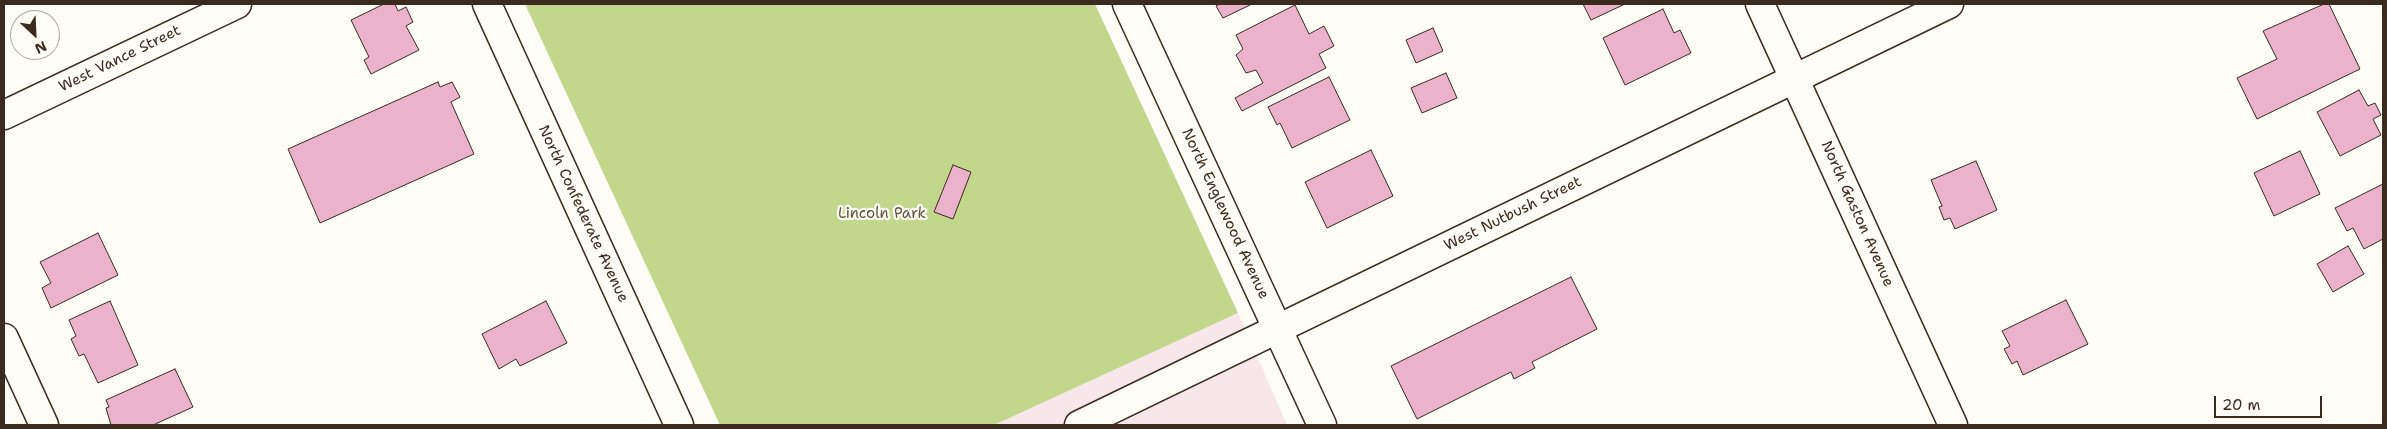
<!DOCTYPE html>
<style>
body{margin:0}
#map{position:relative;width:2387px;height:429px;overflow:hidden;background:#fdfcf7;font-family:"Shantell Sans",sans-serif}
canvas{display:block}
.frame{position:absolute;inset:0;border:5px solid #3b2a1e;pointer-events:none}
.north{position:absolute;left:10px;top:10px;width:50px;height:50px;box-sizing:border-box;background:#fdfcf7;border:1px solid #afa8a0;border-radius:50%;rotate:155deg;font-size:14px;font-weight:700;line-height:20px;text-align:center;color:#3b2a1e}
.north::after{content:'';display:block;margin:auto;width:18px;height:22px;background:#3b2a1e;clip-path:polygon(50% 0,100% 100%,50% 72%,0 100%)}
.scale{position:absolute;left:2214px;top:396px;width:108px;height:22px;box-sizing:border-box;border:2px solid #3b2a1e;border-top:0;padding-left:6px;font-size:15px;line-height:18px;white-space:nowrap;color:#3b2a1e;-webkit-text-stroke:4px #fdfcf7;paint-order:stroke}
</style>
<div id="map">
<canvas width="2387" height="429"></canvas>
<div class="frame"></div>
<div class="north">N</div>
<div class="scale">20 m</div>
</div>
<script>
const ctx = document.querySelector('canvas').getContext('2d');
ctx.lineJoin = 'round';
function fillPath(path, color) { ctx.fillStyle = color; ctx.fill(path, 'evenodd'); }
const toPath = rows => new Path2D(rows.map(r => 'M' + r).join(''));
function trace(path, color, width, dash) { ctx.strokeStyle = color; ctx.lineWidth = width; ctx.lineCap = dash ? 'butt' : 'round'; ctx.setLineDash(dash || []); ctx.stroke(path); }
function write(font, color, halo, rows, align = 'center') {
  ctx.font = font + ' "Shantell Sans",sans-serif'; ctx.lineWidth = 4.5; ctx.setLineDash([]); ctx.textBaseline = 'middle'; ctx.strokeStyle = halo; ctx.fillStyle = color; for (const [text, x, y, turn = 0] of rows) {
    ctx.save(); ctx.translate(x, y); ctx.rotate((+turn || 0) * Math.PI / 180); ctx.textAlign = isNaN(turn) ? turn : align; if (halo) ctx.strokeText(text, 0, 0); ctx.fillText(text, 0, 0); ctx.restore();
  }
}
fillPath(toPath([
 [1238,313,1287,425,994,425]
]), '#f7e6ea');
fillPath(toPath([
 [525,4,1095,4,1238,313,994,425,720,425]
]), '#c3d78c');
const building = toPath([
 [384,4,395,4,398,11,406,7,413,22,406,26,419,50,371,74,364,60,369,57,351,20,384,4],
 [1220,4,1252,4,1223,18,1216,6,1220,4],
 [1583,4,1625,4,1591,20,1583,4],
 [2324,4,2329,4,2360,69,2257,119,2237,78,2277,59,2263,31,2324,4],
 [1295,5,1309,34,1324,26,1334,46,1319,54,1326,68,1242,111,1235,98,1263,83,1256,70,1246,73,1236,55,1243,49,1236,35,1295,5],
 [1663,9,1674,33,1680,30,1691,53,1625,85,1603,38,1663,9],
 [1433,28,1443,51,1416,63,1406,40,1433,28],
 [1446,73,1457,98,1422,113,1411,88,1446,73],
 [1329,77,1350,120,1292,148,1280,123,1277,125,1268,107,1329,77],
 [438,82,440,87,452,82,460,97,451,102,474,154,320,223,288,149,438,82],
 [2359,90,2368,106,2375,103,2381,115,2373,119,2381,135,2340,156,2317,112,2359,90],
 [1371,150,1393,196,1327,228,1305,182,1371,150],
 [2300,151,2320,194,2274,216,2254,173,2300,151],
 [1976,161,1997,210,1955,229,1950,218,1944,220,1939,207,1942,206,1931,180,1976,161],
 [953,165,971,172,953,219,934,212,953,165],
 [2383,184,2383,239,2364,249,2353,228,2347,231,2335,208,2383,184],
 [98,233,118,275,51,308,42,288,51,283,40,262,98,233],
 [2348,246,2364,274,2333,292,2317,264,2348,246],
 [1571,277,1597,329,1532,362,1535,368,1514,379,1511,372,1417,419,1391,366,1571,277],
 [2066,300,2088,344,2023,375,2017,361,2012,364,2004,349,2010,346,2002,331,2066,300],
 [110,301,138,365,98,383,84,354,79,356,71,339,76,336,69,320,110,301],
 [546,301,567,343,520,366,516,359,499,369,482,334,546,301],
 [175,369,193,407,153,425,111,425,106,408,109,407,106,400,175,369]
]);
fillPath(building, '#eab3cb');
trace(building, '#3b2a1e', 1);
const minor = toPath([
 [487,4,679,425],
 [1127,4,1322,425],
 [1760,4,1953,425],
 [4,115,237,4],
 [4,338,44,425],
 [1079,425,1949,4]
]);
trace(minor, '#3b2a1e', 31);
trace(minor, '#fdfcf7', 28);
write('15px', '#3b2a1e', '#fdfcf7', [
 ["West Vance Street",120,59,-26],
 ["North Confederate Avenue",583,214,65],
 ["North Englewood Avenue",1225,214,65],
 ["West Nutbush Street",1513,214,-26],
 ["North Gaston Avenue",1857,214,66]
]);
write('15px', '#5d553a', '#fdfcf7', [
 ["Lincoln Park",882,214]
]);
</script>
